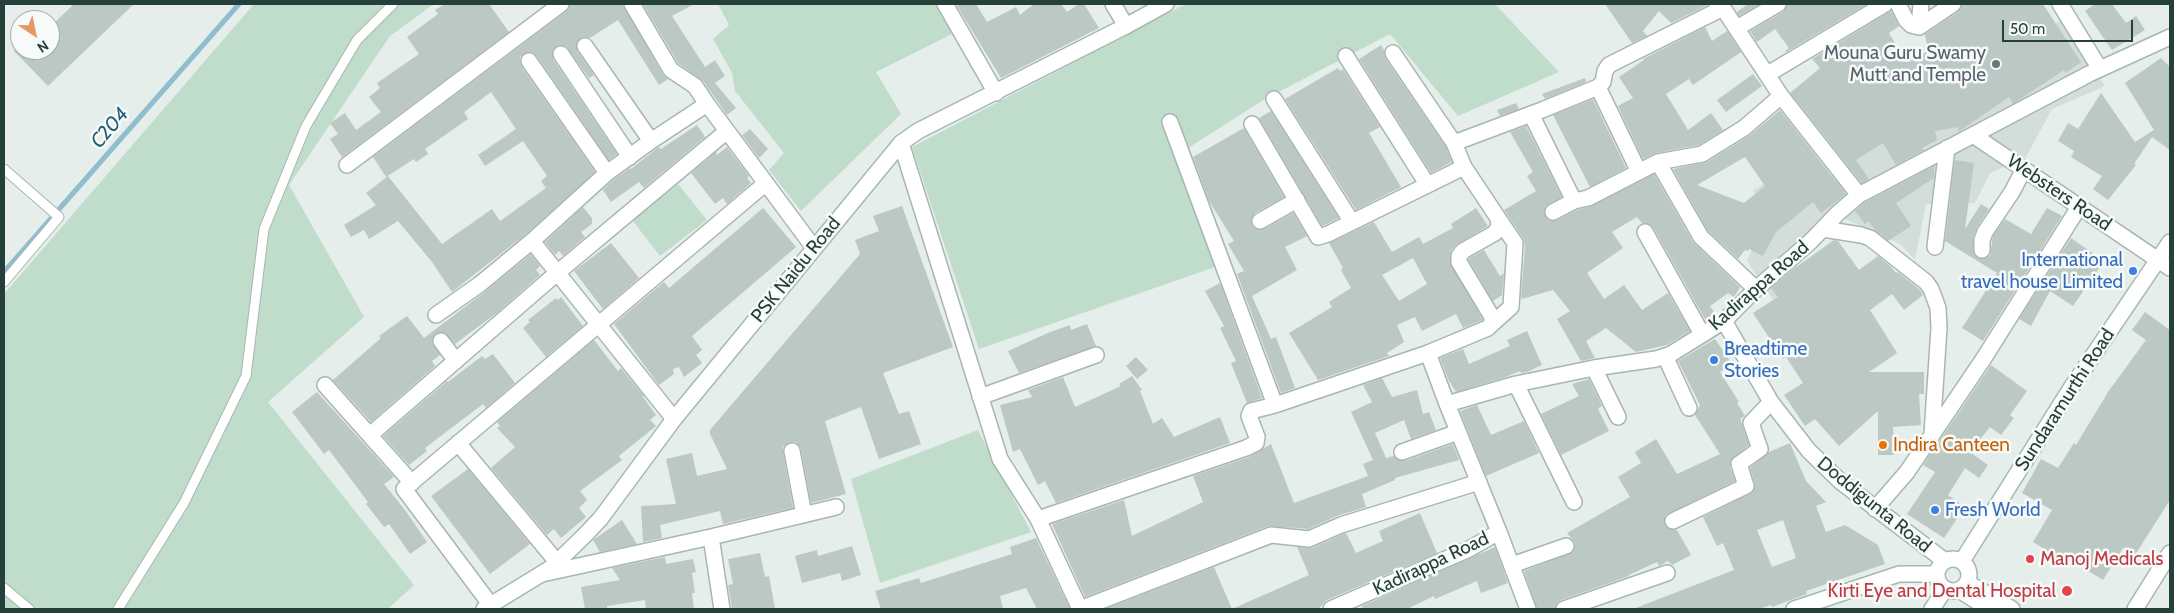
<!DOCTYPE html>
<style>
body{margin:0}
#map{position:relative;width:2174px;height:613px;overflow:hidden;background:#e5eeeb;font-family:Cabin,sans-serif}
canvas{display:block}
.frame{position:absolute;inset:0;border:5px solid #253f3b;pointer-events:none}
.north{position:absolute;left:10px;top:10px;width:50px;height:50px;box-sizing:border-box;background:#f6faf8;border:1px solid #a2afac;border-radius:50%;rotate:146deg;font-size:14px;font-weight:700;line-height:20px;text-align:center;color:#253f3b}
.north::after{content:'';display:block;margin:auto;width:18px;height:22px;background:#eb9666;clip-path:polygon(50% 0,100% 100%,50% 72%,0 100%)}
.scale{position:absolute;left:2002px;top:20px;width:131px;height:22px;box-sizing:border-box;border:2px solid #253f3b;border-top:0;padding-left:6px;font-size:15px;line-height:18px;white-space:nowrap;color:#253f3b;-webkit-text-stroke:4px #f6faf8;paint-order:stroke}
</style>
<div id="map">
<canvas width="2174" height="613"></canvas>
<div class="frame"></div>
<div class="north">N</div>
<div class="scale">50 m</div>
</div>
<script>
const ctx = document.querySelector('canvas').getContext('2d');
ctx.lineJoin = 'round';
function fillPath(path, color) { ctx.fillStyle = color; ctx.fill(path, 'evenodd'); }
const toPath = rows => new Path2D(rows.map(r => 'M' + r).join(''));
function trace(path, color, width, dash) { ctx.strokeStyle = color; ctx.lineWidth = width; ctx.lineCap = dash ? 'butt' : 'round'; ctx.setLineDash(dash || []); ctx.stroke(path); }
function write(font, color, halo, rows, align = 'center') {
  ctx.font = font + ' Cabin,sans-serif'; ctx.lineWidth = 5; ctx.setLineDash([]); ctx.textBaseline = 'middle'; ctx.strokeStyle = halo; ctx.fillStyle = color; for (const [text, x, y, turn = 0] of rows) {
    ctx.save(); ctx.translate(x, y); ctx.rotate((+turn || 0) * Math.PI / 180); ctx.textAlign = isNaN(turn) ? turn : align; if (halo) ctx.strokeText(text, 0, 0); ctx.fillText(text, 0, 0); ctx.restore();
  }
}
fillPath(toPath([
 [2062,19,2105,86,2052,109,2026,157,1990,173,1975,203,1926,204,1915,260,1900,244,1839,216,1794,261,1814,292,1782,313,1747,261,1767,212,1753,191,1780,173,1797,199,1841,169,1824,146,1894,94,1988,69]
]), '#d3ddda');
fillPath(toPath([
 [254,4,434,4,390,36,289,185,364,317,268,402,414,585,388,609,4,609,4,294],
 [718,4,935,4,952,34,876,72,901,114,801,211,769,170,784,153,735,91,732,73,713,39,729,25],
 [1186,4,1495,4,1559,72,1458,116,1390,34,1265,99,1174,157,1218,266,979,349,912,147],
 [678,184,707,220,660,256,632,220],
 [978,430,1031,532,880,583,851,479]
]), '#c0ddcb');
trace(toPath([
 [4,272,239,4]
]), '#91becf', 5);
fillPath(toPath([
 [74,4,134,4,48,86,13,50,50,50,50,27],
 [445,4,489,4,509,32,342,157,330,139,338,134,330,123,345,113,356,130,381,112,369,97,380,88,377,83,419,54,407,37,438,14,435,10],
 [570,4,623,4,663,75,668,79,659,85,618,20,590,38,584,37,577,42,577,51,594,75,589,78,566,46,560,45,553,49,553,59,617,154,609,160,537,56,528,52,520,57,521,66,595,172,526,234,452,292,432,262,398,221,369,239,364,230,351,237,344,225,376,205,366,193,388,176,442,244,492,209,500,221,546,188,541,181,547,176,523,141,485,166,478,155,516,129,491,92,464,112,468,119,425,149,428,154,416,162,414,159,386,177,373,157,567,11],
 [643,4,694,4,672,16,705,67,715,60,725,76,715,83,736,108,727,115,703,81,678,63],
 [960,4,976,4,987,22,1016,7,1020,15,1034,4,1061,4,1067,12,1079,4,1084,4,1099,28,1001,78,957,6],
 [1605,4,1708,4,1708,5,1671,23,1659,11,1643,31,1647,36,1632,43],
 [1748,4,1760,4,1739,16,1737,12],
 [1787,4,1867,4,1786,52,1785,51,1789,48,1775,29,1757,42,1750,31,1783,12],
 [1962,4,2043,4,2081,62,2066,73,2064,70,2013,104,2009,97,1958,132,1959,127,1935,131,1937,140,1922,148,1924,150,1896,165,1883,143,1856,160,1869,179,1862,183,1790,93,1820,68,1812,59,1891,11,1899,26,1889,33,1906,62,1928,51,1925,34,1958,12],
 [2095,4,2112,4,2126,23,2136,16,2145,30,2112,50,2085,11],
 [1705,27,1712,41,1727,31,1741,52,1693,85,1689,79,1666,94,1688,130,1711,113,1723,130,1699,145,1656,153,1643,159,1618,106,1633,98,1619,77,1644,60,1643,59],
 [1381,45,1384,50,1385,58,1446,147,1452,162,1431,173,1359,59],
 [2161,58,2170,67,2170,150,2152,137,2134,164,2136,165,2108,200,2093,189,2102,176,2071,157,2074,151,2058,141,2068,123,2078,129,2101,93,2135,142,2154,130,2125,83],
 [1338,68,1340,71,1343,69,1380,127,1369,133,1401,187,1356,210,1285,99],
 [1753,74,1762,86,1726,112,1717,100],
 [1585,78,1586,82,1545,99,1542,94],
 [1593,99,1626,168,1590,187,1553,115],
 [1516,103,1519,109,1500,116,1497,110],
 [1780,110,1846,194,1821,213,1813,202,1776,232,1763,256,1749,249,1748,251,1745,250,1738,259,1708,231,1673,169,1707,162,1749,136],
 [1745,157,1765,186,1744,203,1697,185],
 [1271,111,1339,218,1322,226,1259,118],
 [697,125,705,137,644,188,639,182,611,202,603,190,613,180,630,168,631,169,656,149,659,147,661,149],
 [1526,126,1562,197,1545,207,1545,216,1548,220,1557,220,1577,210,1592,206,1654,174,1693,242,1740,287,1734,297,1728,293,1710,306,1716,315,1706,321,1653,227,1649,224,1642,223,1637,217,1612,232,1623,248,1587,273,1604,299,1624,285,1642,310,1668,293,1690,331,1667,345,1636,352,1606,328,1586,341,1595,358,1581,361,1557,319,1570,311,1553,290,1522,299,1521,297,1525,246,1523,238,1504,210,1536,191,1527,176,1533,172,1510,132],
 [1244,128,1284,197,1255,213,1251,220,1252,226,1259,230,1264,229,1293,213,1307,236,1285,247,1297,270,1252,296,1271,339,1276,337,1295,388,1281,393,1237,274,1244,271,1228,244,1234,241,1209,201,1193,157],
 [750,129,768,149,759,158,742,135],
 [727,147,749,176,747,178,751,183,727,204,723,198,715,204,691,173,716,152,717,155],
 [1955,160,1974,163,1965,229,1981,204,1989,209,1977,227,1973,237,1973,250,1978,258,1986,258,1990,255,1993,236,2005,219,2031,234,2047,208,2062,216,1983,341,1962,328,1997,273,1945,241],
 [1934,166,1934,178,1896,203,1911,226,1888,241,1876,231,1868,221,1865,224,1855,211,1864,203],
 [902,206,953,347,883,373,899,414,909,411,921,444,879,459,861,407,825,421,846,494,811,503,801,449,796,442,790,442,783,447,783,452,793,508,723,524,720,511,660,525,662,538,643,542,641,506,676,504,666,459,692,453,697,476,727,469,710,434,710,430,860,254,855,240,879,231,873,216],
 [583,207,592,218,592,224,581,232,585,237,563,256,559,251,555,255,545,242],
 [763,208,796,247,692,336,702,350,696,355,702,363,684,377,679,367,673,369,674,374,659,385,614,324,664,282,669,288],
 [1476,208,1488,226,1456,245,1451,251,1450,262,1483,320,1463,328,1456,314,1422,331,1415,317,1397,325,1404,342,1387,353,1389,356,1318,380,1289,333,1332,307,1329,302,1351,288,1341,270,1343,268,1329,243,1374,222,1392,252,1419,237,1423,244,1453,228,1451,224],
 [1413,258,1427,284,1399,301,1382,275],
 [2071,238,2104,261,2073,306,2050,291,2031,326,2019,319],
 [1834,240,1838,241,1859,270,1878,256,1890,266,1896,273,1898,272,1919,289,1923,295,1904,310,1892,294,1870,310,1897,353,1869,372,1924,372,1924,394,1919,394,1921,425,1893,427,1894,455,1878,455,1878,411,1839,446,1815,419,1805,426,1784,395,1803,383,1786,357,1783,359,1753,313,1778,297,1771,288,1795,268],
 [611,243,639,278,603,309,574,271],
 [1484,250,1500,276,1504,273,1502,295,1493,301,1468,259],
 [531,254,540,266,536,270,540,275,498,312,455,344,445,333,435,334,432,343,440,355,432,361,435,366,371,422,333,380,381,338,379,336,407,316,424,338,486,291],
 [1220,283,1262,398,1247,403,1231,363,1236,361,1220,328,1224,326,1205,291],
 [561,297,583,326,546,357,523,328,530,322,528,320,556,298,558,300],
 [2145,312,2170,330,2170,500,2135,555,2123,548,2103,580,2058,552,2056,556,2033,542,2052,510,2022,493,2041,459,2058,468,2074,443,2076,445,2108,392,2146,340,2132,330],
 [1087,324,1096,346,1019,373,1008,351,1050,332,1070,325,1071,330],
 [1527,331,1542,365,1527,372,1521,373,1520,371,1503,378,1456,392,1449,381,1440,358,1463,349,1469,364,1510,346,1507,340],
 [1715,339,1732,364,1720,372,1739,402,1737,403,1745,416,1740,419,1749,445,1730,461,1730,467,1735,481,1665,516,1665,525,1672,530,1677,530,1691,555,1672,565,1668,561,1659,566,1657,562,1629,575,1629,576,1561,600,1557,603,1555,609,1537,609,1524,571,1573,552,1575,543,1567,533,1630,497,1618,477,1641,463,1635,452,1656,439,1677,474,1720,454,1695,415,1700,405,1678,361],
 [594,340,618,371,621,368,644,396,643,397,656,415,650,420,656,426,619,456,622,460,580,491,587,500,579,508,586,517,561,538,554,529,547,535,491,468,515,447,497,428,500,426,497,422],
 [493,354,515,383,486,408,483,404,425,448,427,451,409,465,383,436,447,381,448,382,482,356,485,359],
 [1136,357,1148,370,1137,379,1126,366],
 [1991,365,2027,391,2010,415,2014,418,2001,435,1990,427,1970,452,1988,465,1979,478,1965,468,1948,495,1965,507,1944,538,1907,514,1935,472,1923,465],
 [1132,376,1142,390,1140,391,1153,424,1162,418,1174,437,1220,417,1230,443,1056,503,1045,481,1038,485,1020,449,1013,452,1000,405,1032,397,1028,390,1063,377,1075,407,1121,386,1119,384],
 [1382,378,1392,397,1417,390,1423,414,1429,412,1436,430,1411,439,1404,420,1375,433,1386,458,1394,456,1400,461,1405,461,1453,444,1459,460,1395,478,1395,480,1362,494,1366,507,1337,516,1308,529,1268,526,1085,597,1052,524,1124,500,1132,536,1203,502,1193,476,1249,457,1271,444,1294,503,1368,476,1363,464,1373,460,1351,412,1372,402,1363,385],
 [1589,379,1602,406,1598,409,1609,431,1561,455,1541,414,1579,396,1572,384],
 [317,392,394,477,384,484,405,510,427,542,410,554,389,524,384,527,366,504,368,502,329,450,324,454,292,412],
 [1477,405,1491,435,1524,421,1539,453,1486,476,1460,411],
 [1790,443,1806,481,1826,502,1816,506,1826,532,1845,525,1878,545,1885,564,1806,591,1807,594,1772,607,1771,605,1759,609,1633,609,1734,570,1723,543,1717,546,1703,517,1753,492,1755,484,1750,468,1769,452],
 [1783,520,1796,558,1772,567,1757,530],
 [468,469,530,544,490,574,431,496],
 [1420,513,1437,553,1327,600,1318,609,1105,609,1214,567,1232,609,1309,575,1297,547,1312,548,1346,533,1356,553,1383,541,1379,531],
 [622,520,637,544,600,552,593,540],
 [1036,538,1070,609,1037,609,1026,588,1000,596,1003,609,881,609,875,591,919,578,921,583,1012,554,1010,547],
 [852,546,861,575,842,581,840,573,802,583,795,556,817,550,818,556],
 [1495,547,1508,583,1481,593,1477,581,1435,599,1434,596,1407,609,1363,609,1362,606],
 [760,553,765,577,769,576,775,608,732,609,728,585,733,584,728,559],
 [665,557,666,564,693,559,696,572,692,573,695,593,692,593,694,609,646,609,645,600,607,606,607,609,585,609,581,587,620,580,612,568]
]), '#bbc8c4');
const lane = toPath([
 [4,169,59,217,4,282],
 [4,588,29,609],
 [118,609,184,503,246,376,264,229,306,126,357,40,393,4]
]);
const street = toPath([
 [632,4,671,70,695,86,707,104],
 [945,4,996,93],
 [1113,4,1126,26],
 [1717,4,1723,8,1781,96,1859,195],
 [1898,4,1906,20,1911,25,1919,27,1953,4],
 [2060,4,2100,69],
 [1919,27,1921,4],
 [1737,28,1778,4],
 [585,46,651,141],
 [1393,53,1454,143,1464,167,1498,218,1499,226,1495,233,1463,251,1459,256,1459,262,1492,317,1492,324,1488,328,1428,353,1447,404],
 [561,54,630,157],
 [1346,56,1427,184],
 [529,61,607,173],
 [1768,74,1885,4],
 [1598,87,1639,172],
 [1274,99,1352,222],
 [1531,114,1574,201],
 [1170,122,1275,405],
 [1252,124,1318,237,1328,234,1464,167],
 [1973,135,2170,268],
 [901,143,1000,459,1038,519,1080,609],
 [1454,143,1542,110,1598,87,1603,82,1605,71,1609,65,1723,8],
 [1658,162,1701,237,1756,289],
 [347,165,561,4],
 [1553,212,1574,201,1588,198,1658,162,1702,154,1744,128,1781,96],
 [1260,221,1297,200],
 [1823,229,1861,235,1870,238,1926,282,1931,289,1938,308,1939,328,1932,434],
 [1645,232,1702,334],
 [532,241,674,419],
 [1935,247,1947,148],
 [1982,250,1982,240,1985,232,2012,192,2024,169],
 [436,315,480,284,532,241,607,173,651,141,707,104,814,248],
 [1724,321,1771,402,1809,451,1841,482,1945,561],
 [1492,324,1511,307,1515,243,1498,218],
 [441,341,456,361],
 [1665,356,1689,408],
 [1594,368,1618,417],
 [1516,384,1574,502],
 [325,385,412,483],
 [980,397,1096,355],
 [370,435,557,273,727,131],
 [458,443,557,562],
 [792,451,804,515],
 [1402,452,1458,432],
 [1875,509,1907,472,1984,358,2079,207],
 [1038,519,1246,448,1256,443,1257,437,1249,416,1251,411,1275,405,1428,353],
 [1673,521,1746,486,1739,464,1760,449,1751,423,1771,402],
 [1499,532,1528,609],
 [1512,565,1566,546],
 [542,574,711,537],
 [490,604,404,489,766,183],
 [722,609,711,537,836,507],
 [1080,609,1271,535,1309,539,1341,525,1479,482],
 [1331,609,1469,549,1499,532,1447,404,1516,384,1594,368,1656,359,1671,354,1724,321,1756,289,1810,242,1838,213,1859,195,2089,74,2170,37],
 [1564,609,1667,573],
 [2135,609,2170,553]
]);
const secondary = toPath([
 '1937 575a16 16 0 1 1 32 0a16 16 0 1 1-32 0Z',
 [1962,561,2071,388,2170,242],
 [1968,583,2012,609],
 [1959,590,1989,609],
 [484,609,551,568,585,535,601,518,674,419,901,143,918,131,1126,26,1166,4],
 [1794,609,1899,574,1937,574],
 [1932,609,1945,589]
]);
trace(lane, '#a8b6b3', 11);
trace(street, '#a8b6b3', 18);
trace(secondary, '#a4b9b4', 18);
trace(lane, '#fff', 9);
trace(street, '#fff', 15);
trace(secondary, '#fff', 15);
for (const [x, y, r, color] of [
 [1996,64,5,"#6b7280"],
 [2133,271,5,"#3f7fe0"],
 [1714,360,5,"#3f7fe0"],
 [1883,445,5,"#e8710a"],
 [1935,510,5,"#3f7fe0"],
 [2030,559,5,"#e0444e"],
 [2067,591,6,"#e0444e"]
]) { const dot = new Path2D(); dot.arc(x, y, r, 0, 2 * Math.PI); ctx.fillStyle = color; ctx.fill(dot); trace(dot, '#f6faf8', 2); }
write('19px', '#5b616d', '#f6faf8', [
 ["Mouna Guru Swamy",1986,53],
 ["Mutt and Temple",1986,75]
], 'right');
write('19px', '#253f3b', '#f6faf8', [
 ["Websters Road",2059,193,34],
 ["PSK Naidu Road",796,270,-51],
 ["Kadirappa Road",1759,286,-41],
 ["Sundaramurthi Road",2065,400,-57],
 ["Doddigunta Road",1874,505,39],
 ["Kadirappa Road",1431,564,-25]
]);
write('19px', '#366cbe', '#f6faf8', [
 ["International",2123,260,"right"],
 ["travel house Limited",2123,282,"right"],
 ["Breadtime",1724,349],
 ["Stories",1724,371],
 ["Fresh World",1945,510]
], 'left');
write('19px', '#c56008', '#f6faf8', [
 ["Indira Canteen",1893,445]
], 'left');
write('19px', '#be3a42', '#f6faf8', [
 ["Manoj Medicals",2040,559],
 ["Kirti Eye and Dental Hospital",2056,591,"right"]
], 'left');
write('italic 20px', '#226078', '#f6faf8', [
 ["C204",110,128,-49]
]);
</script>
